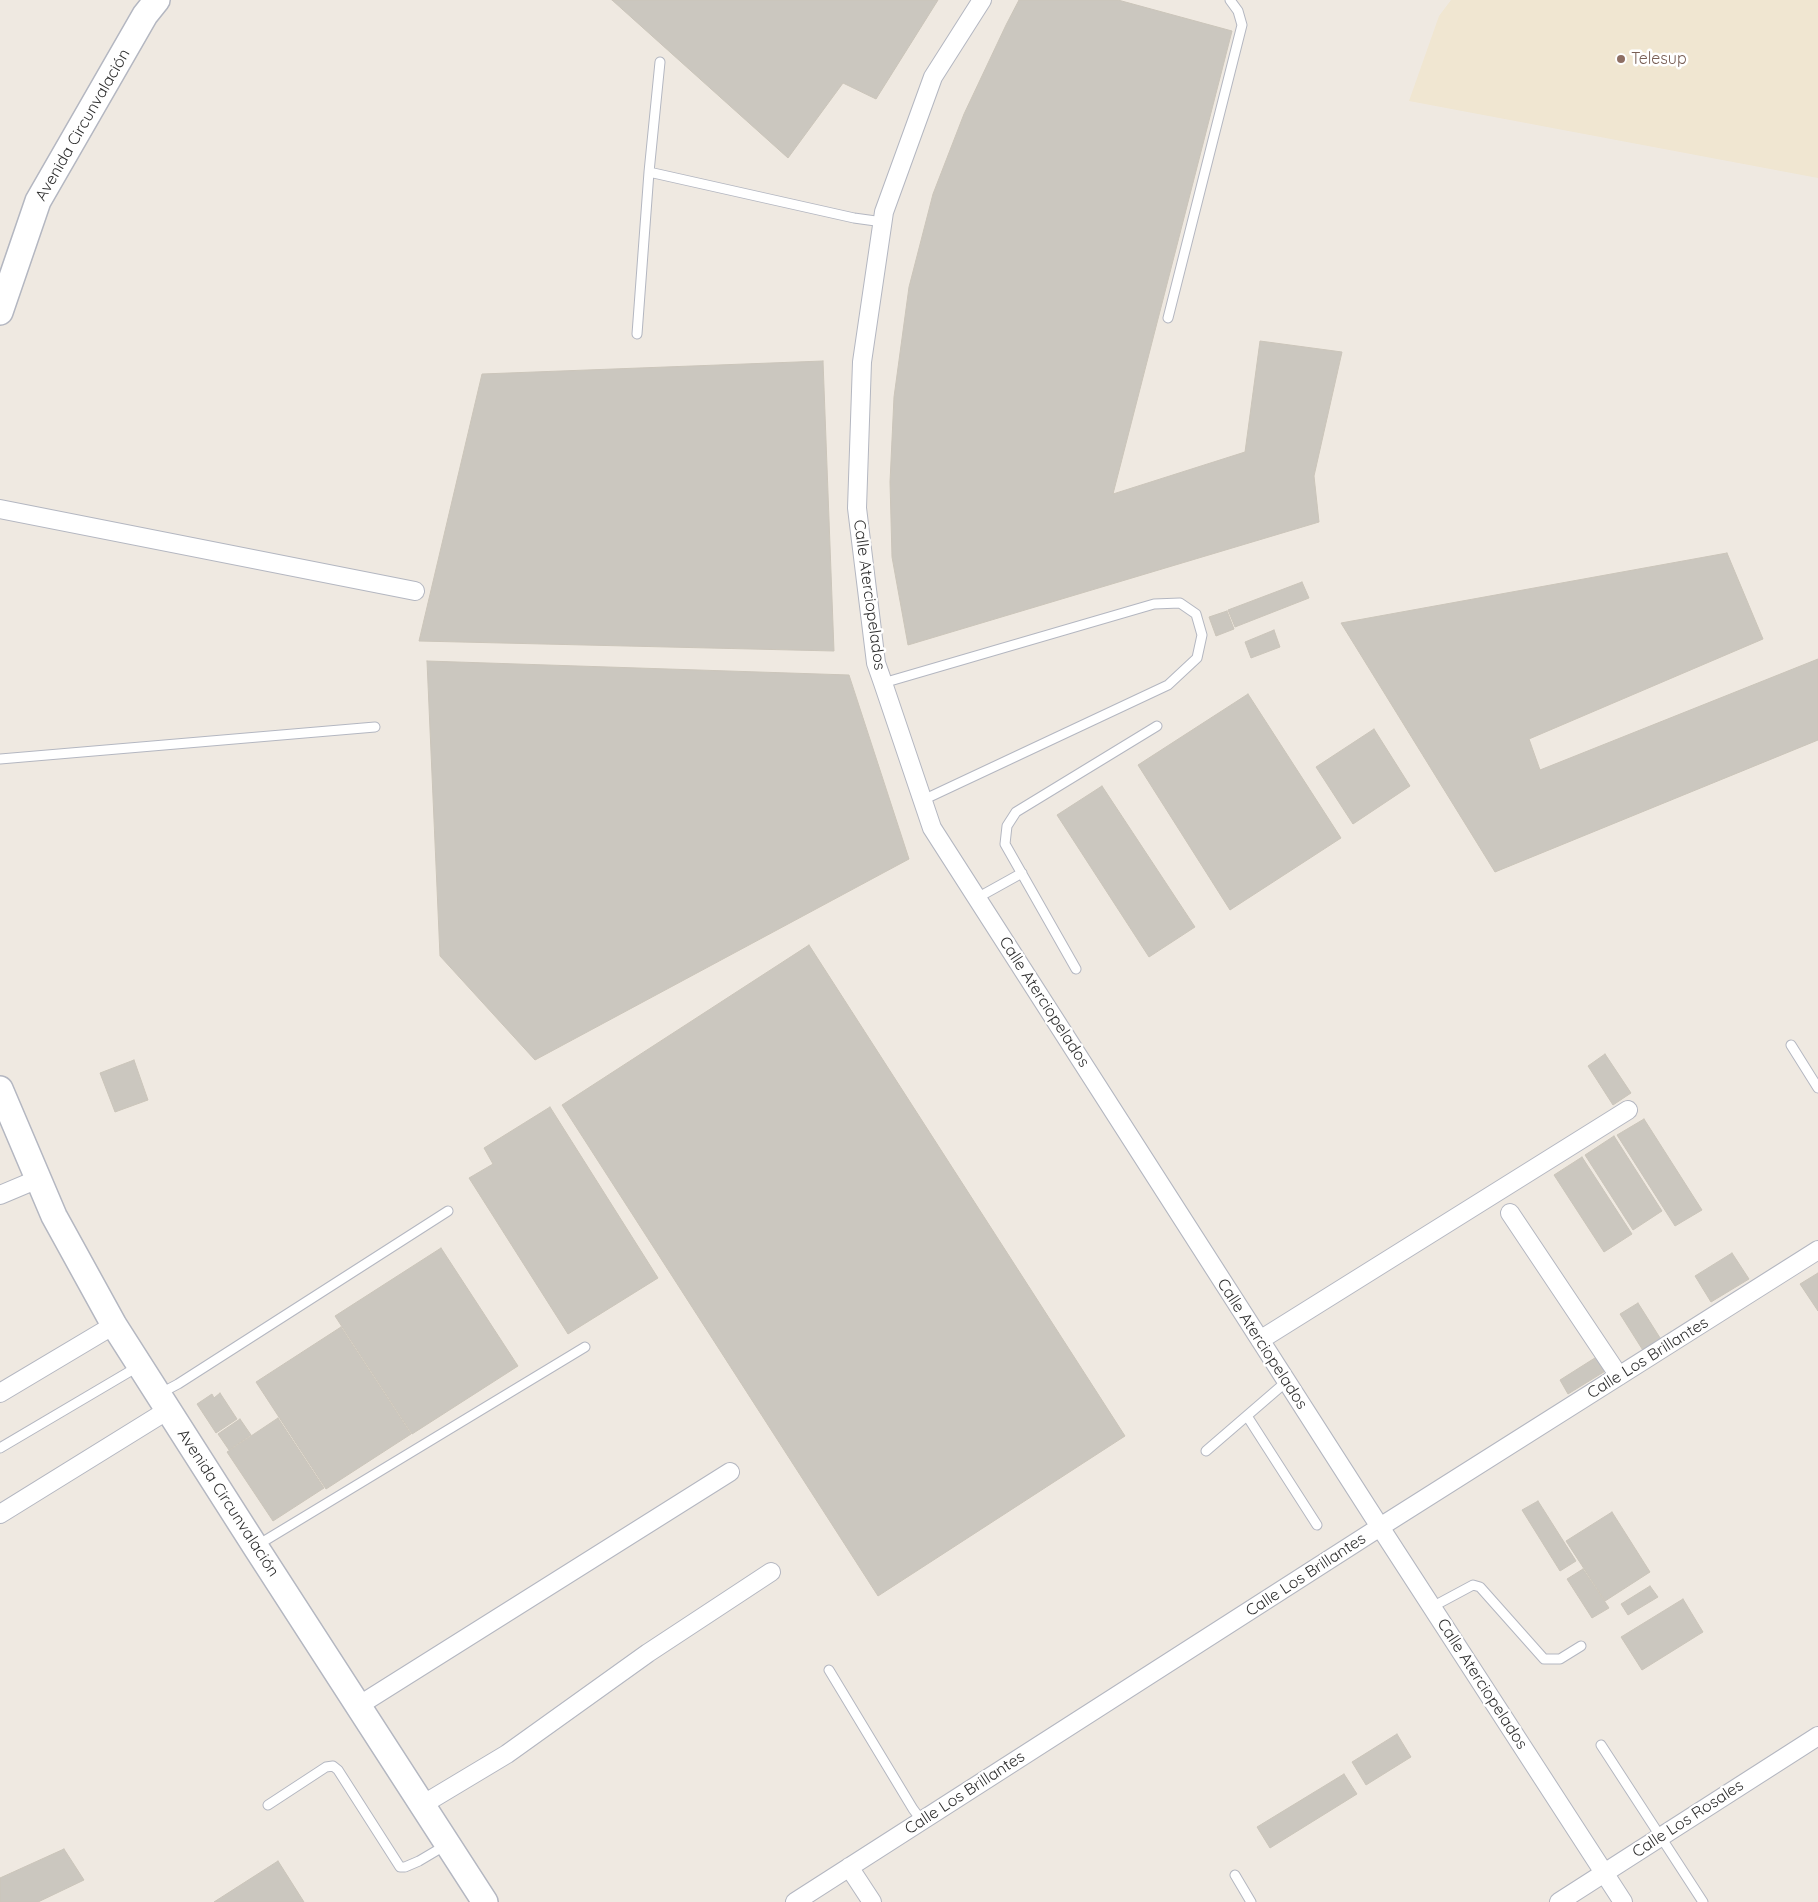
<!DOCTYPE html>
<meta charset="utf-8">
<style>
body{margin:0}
canvas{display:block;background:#efe9e1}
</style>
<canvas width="1818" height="1902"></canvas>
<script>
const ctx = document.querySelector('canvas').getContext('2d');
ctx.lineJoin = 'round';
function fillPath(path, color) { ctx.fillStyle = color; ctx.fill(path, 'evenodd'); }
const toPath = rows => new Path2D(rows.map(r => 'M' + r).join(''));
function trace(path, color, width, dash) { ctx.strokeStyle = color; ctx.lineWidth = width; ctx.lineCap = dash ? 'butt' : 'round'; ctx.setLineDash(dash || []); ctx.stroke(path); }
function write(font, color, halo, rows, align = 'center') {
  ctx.font = font + ' Quicksand,sans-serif'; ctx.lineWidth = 5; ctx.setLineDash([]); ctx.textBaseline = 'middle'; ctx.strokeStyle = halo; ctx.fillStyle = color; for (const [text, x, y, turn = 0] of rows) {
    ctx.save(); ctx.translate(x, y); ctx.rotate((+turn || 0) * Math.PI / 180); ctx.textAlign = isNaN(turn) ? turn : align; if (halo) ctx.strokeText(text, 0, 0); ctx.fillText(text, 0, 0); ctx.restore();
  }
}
fillPath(toPath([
 [1451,0,1818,0,1818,178,1409,101,1439,16]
]), '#f0e6d1');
const building = toPath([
 [612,0,938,0,876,99,843,83,788,158,612,0],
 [1019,0,1118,0,1232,31,1113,494,1245,452,1260,341,1342,352,1314,476,1319,522,908,645,892,557,890,482,894,397,909,287,933,194,964,114,1006,25,1019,0],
 [823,361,834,651,419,641,482,374,823,361],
 [1727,553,1763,639,1529,739,1540,770,1818,659,1818,740,1495,872,1341,623,1727,553],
 [1302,582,1309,598,1235,627,1228,610,1302,582],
 [1227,611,1234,629,1216,636,1209,617,1227,611],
 [1274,630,1280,647,1251,658,1245,642,1274,630],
 [427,661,849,675,909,859,535,1060,440,956,427,661],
 [1248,694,1341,838,1230,910,1138,765,1248,694],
 [1374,729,1410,786,1353,824,1316,767,1374,729],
 [1102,786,1195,927,1149,957,1057,815,1102,786],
 [809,945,1125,1436,878,1596,562,1105,809,945],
 [1605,1054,1631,1093,1613,1105,1588,1066,1605,1054],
 [134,1060,148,1100,115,1112,100,1073,134,1060],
 [550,1107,658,1278,568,1334,469,1178,493,1164,484,1148,550,1107],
 [1644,1119,1702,1210,1675,1226,1617,1135,1644,1119],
 [1614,1136,1662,1211,1633,1230,1585,1155,1614,1136],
 [1582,1157,1632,1234,1604,1252,1554,1175,1582,1157],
 [441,1248,518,1366,412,1434,335,1316,441,1248],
 [1732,1253,1749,1279,1711,1302,1695,1276,1732,1253],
 [1818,1273,1818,1311,1800,1284,1818,1273],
 [1638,1303,1662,1341,1644,1352,1620,1314,1638,1303],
 [341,1327,411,1434,326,1489,256,1382,341,1327],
 [1598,1356,1607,1370,1568,1394,1560,1380,1598,1356],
 [220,1393,237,1419,216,1433,197,1404,212,1394,214,1398,220,1393],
 [278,1418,324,1488,273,1521,227,1452,278,1418],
 [240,1419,251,1435,229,1450,218,1434,240,1419],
 [1538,1501,1576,1561,1560,1571,1522,1510,1538,1501],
 [1612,1512,1650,1572,1605,1601,1566,1541,1612,1512],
 [1583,1569,1609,1608,1592,1618,1567,1579,1583,1569],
 [1650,1586,1658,1597,1628,1615,1621,1604,1650,1586],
 [1683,1599,1703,1632,1642,1670,1621,1637,1683,1599],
 [1397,1734,1411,1757,1366,1785,1352,1762,1397,1734],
 [1344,1774,1357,1794,1270,1848,1257,1827,1344,1774],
 [64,1849,84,1880,38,1902,0,1902,0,1878,64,1849],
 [278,1861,304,1902,214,1902,278,1861]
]);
fillPath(building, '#cbc7bf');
trace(building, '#cbc5ba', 1);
const lane = toPath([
 [649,172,854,218,883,222],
 [1168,318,1242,25,1238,11,1230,0],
 [637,334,649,172,660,62],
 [883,683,1154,604,1180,603,1196,614,1202,635,1197,658,1168,685,923,800],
 [0,759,375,727],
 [977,898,1022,873],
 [1076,969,1005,844,1007,826,1016,812,1157,726],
 [1791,1045,1818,1088],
 [159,1394,178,1384,448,1211],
 [1247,1416,1317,1525],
 [0,1448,139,1366],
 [1206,1451,1286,1382],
 [256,1546,585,1347],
 [1432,1607,1473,1585,1480,1587,1544,1659,1560,1659,1581,1646],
 [829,1670,913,1809,922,1821],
 [1601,1745,1703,1902],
 [268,1805,326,1767,333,1766,338,1770,400,1867,405,1867,419,1861,446,1845],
 [1235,1875,1251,1902]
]);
const street = toPath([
 [982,0,933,77,884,212,862,362,857,508,876,663,883,683,932,828,1380,1527,1623,1902],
 [0,509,415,591],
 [0,1195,38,1179],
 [1510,1213,1619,1376],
 [1260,1340,1628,1110],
 [0,1393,114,1325],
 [0,1514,168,1410],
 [358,1706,730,1472],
 [422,1805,507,1754,648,1653,771,1572],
 [849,1867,872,1902],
 [795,1902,1380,1527,1818,1250],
 [1559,1902,1818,1736]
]);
const secondary = toPath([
 [0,312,38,201,145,15,157,0],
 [0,1089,54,1216,114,1325,255,1546,485,1902]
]);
trace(lane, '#b4b7c1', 11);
trace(street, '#b4b7c1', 20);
trace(secondary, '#b4b7c1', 28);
trace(lane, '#fff', 9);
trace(street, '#fff', 18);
trace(secondary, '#fff', 25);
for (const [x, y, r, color] of [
 [1621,59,5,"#8d6e63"]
]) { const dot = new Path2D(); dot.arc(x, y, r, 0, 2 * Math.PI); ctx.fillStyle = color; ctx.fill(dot); trace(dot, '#fff', 2); }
write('16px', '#785e54', '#fff', [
 ["Telesup",1631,59]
], 'left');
write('16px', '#2e2e2e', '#fff', [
 ["Avenida Circunvalación",83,125,-60],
 ["Calle Aterciopelados",869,595,82],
 ["Calle Aterciopelados",1044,1002,57],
 ["Calle Aterciopelados",1262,1344,57],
 ["Calle Los Brillantes",1648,1358,-32],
 ["Avenida Circunvalación",228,1503,57],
 ["Calle Los Brillantes",1306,1575,-33],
 ["Calle Aterciopelados",1482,1684,57],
 ["Calle Los Brillantes",965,1793,-33],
 ["Calle Los Rosales",1688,1819,-33]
]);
</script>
